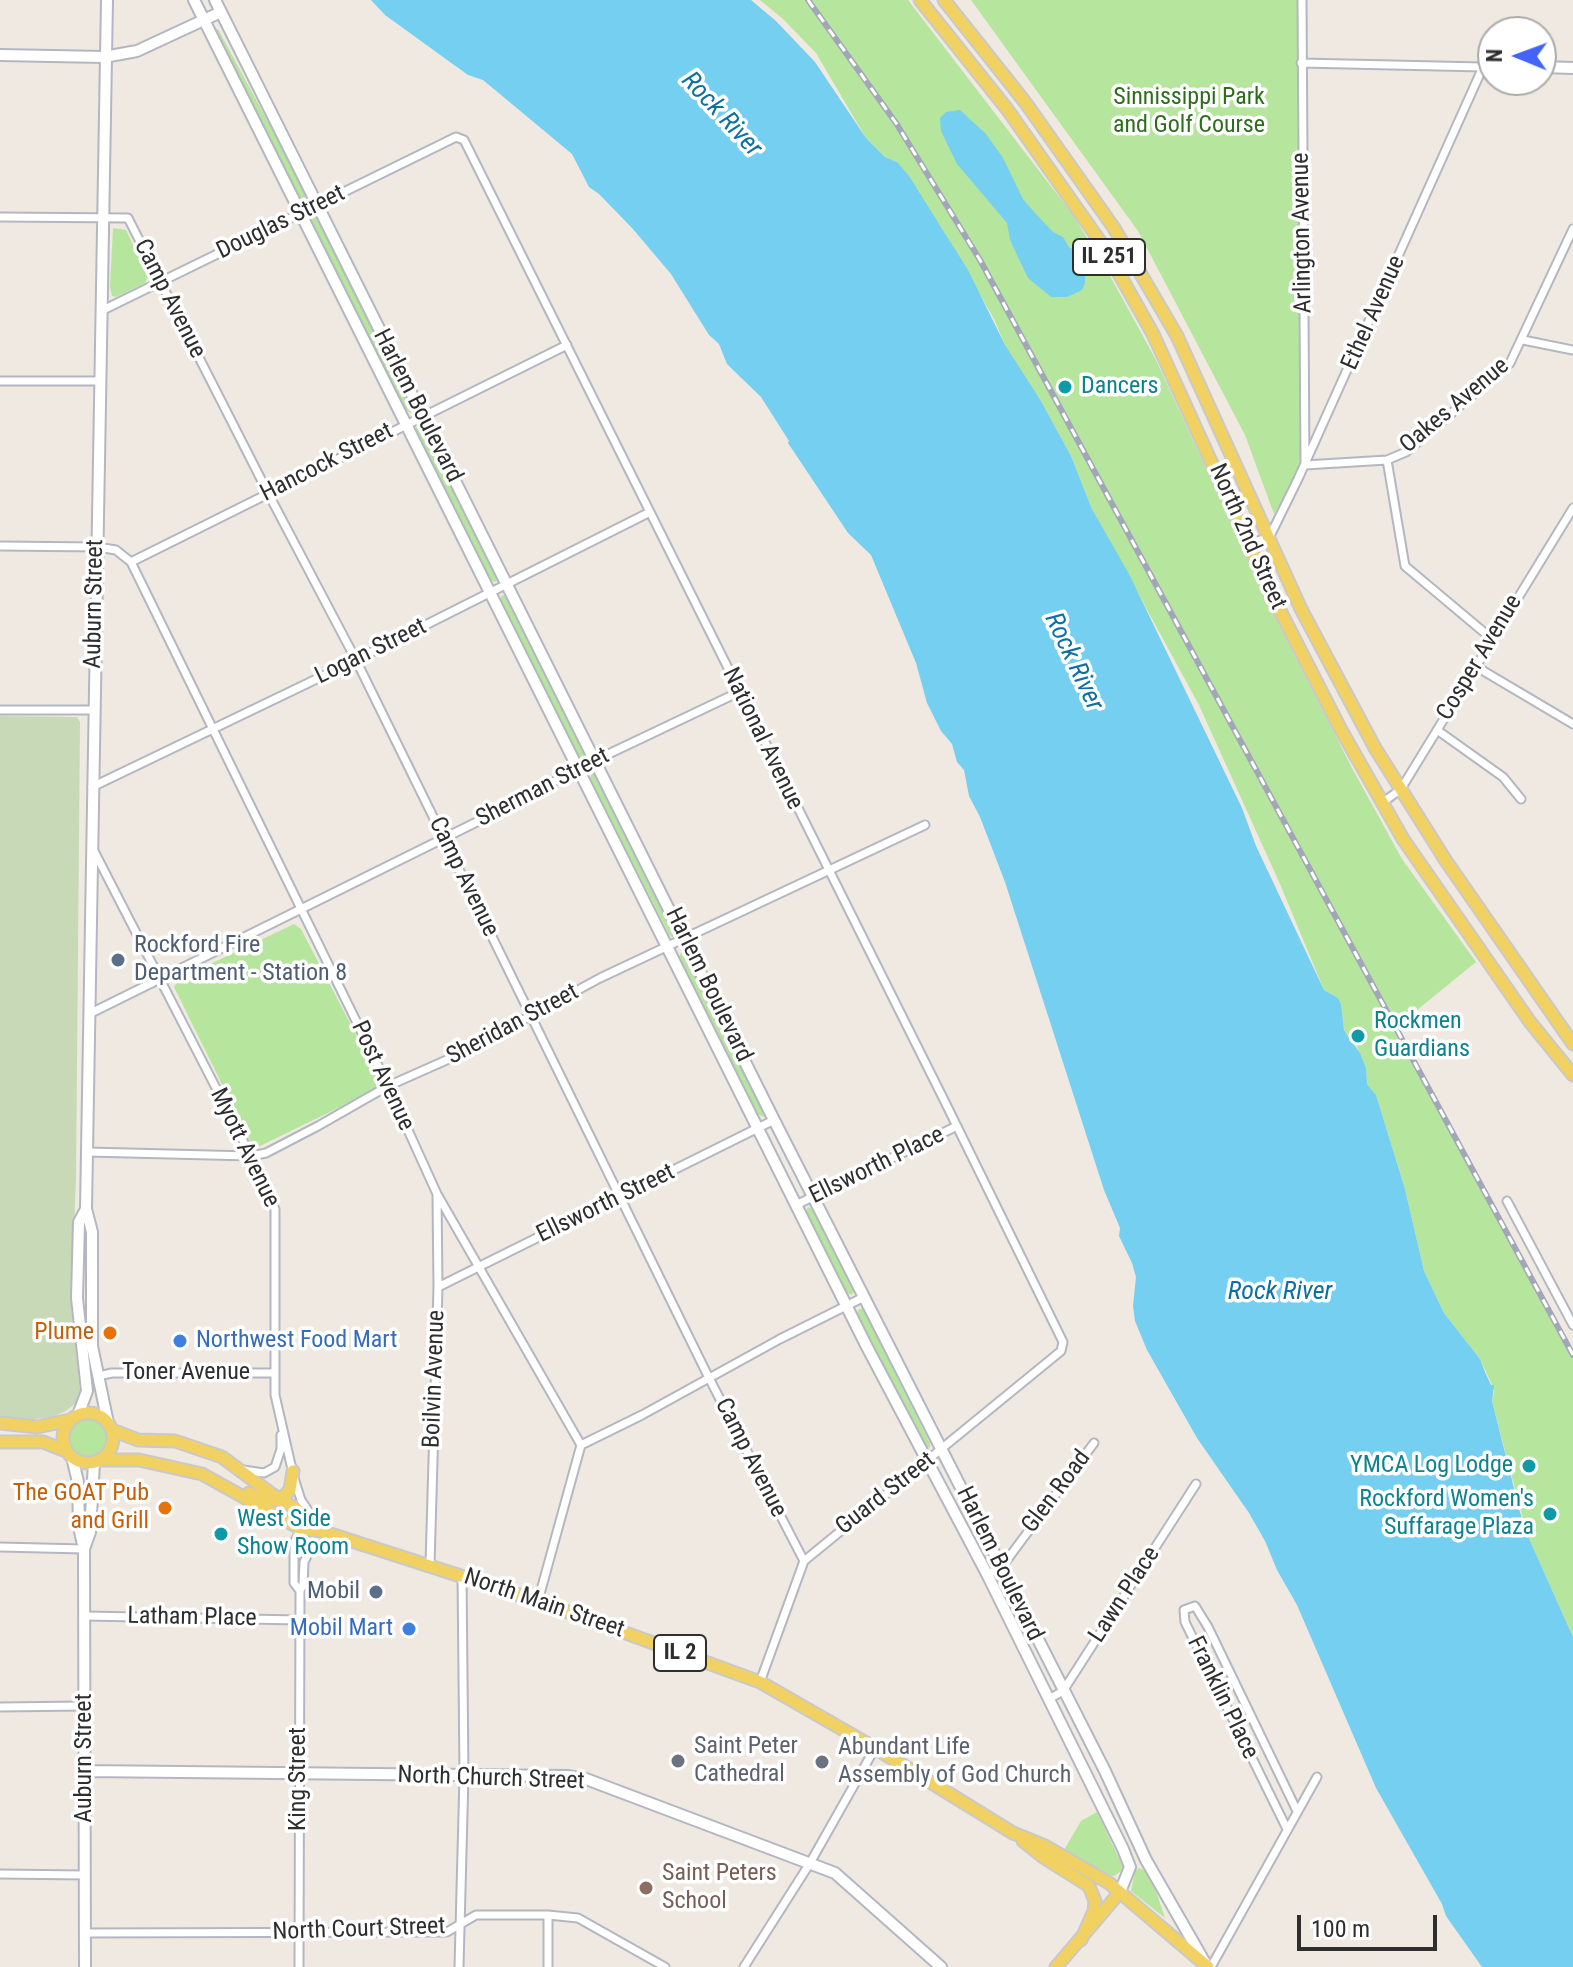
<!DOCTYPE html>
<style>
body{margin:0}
#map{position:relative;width:1573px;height:1967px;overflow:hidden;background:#efe9e1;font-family:"Roboto Condensed",sans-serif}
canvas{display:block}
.north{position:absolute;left:1477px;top:16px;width:80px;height:80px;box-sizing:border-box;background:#fff;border:2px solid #ababab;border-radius:50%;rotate:271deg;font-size:22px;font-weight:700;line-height:32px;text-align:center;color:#2e2e2e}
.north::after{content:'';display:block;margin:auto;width:28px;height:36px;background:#4264fb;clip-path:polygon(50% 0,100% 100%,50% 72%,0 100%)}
.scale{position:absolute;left:1297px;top:1915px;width:140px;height:36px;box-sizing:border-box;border:4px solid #2e2e2e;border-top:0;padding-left:10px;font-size:24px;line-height:28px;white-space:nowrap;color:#2e2e2e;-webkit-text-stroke:6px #fff;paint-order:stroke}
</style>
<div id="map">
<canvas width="1573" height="1967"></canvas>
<div class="north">N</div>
<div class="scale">100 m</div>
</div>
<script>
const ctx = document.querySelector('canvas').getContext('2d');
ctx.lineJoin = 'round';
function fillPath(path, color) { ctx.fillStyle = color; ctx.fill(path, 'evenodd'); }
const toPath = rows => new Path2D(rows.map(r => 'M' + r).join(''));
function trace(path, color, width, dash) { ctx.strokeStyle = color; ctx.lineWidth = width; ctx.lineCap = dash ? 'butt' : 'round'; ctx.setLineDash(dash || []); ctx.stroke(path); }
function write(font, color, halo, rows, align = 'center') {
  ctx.font = font + ' "Roboto Condensed",sans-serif'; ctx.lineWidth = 7; ctx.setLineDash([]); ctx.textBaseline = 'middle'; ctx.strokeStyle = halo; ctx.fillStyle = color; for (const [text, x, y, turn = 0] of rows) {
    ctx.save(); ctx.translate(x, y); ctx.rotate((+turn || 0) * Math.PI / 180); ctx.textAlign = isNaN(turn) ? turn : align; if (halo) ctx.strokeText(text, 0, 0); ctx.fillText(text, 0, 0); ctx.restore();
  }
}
fillPath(toPath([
 [760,0,908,0,1073,215,1109,274,1155,358,1274,615,1352,768,1402,859,1476,962,1395,1028,1573,1355,1573,1637,1527,1534,1492,1401,1494,1392,1492,1385,1480,1359,1444,1313,1424,1271,1405,1189,1376,1095,1367,1084,1366,1068,1355,1042,1344,1030,1341,1004,1338,998,1324,990,1280,884,1199,705,1092,509,1071,456,1041,401,1010,357,994,319,943,230,897,162,885,157,866,138,816,53,783,19],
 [971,0,1302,0,1305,465,1274,514,1245,435,1138,231],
 [218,29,275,135,306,196,306,201,301,200,216,30],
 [311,216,317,218,413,408,411,413,405,410,311,222],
 [113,228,126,230,148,276,145,283,116,297,112,296,110,287],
 [420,426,497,579,496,582,490,580,416,430,416,427],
 [502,595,507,597,586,755,585,760,580,758,500,600],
 [592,773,597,775,675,933,674,938,670,936,590,778],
 [294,924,301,929,379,1079,380,1084,377,1089,258,1147,250,1141,174,987,179,979],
 [683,951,764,1112,763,1117,758,1114,679,956],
 [808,1207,813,1209,854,1291,852,1295,847,1293,806,1211],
 [859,1309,863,1309,930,1443,930,1448,925,1446,857,1313],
 '69 1438a19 19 0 1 1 38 0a19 19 0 1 1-38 0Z',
 [1097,1812,1123,1867,1121,1871,1114,1876,1104,1874,1064,1850,1081,1821],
 [1139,1868,1144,1870,1156,1891,1165,1918,1131,1891,1135,1871]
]), '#b6e59e');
fillPath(toPath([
 [0,716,71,717,77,717,80,722,76,1178,71,1303,80,1392,77,1402,66,1411,52,1417,26,1420,0,1417]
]), '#c8d9b8');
fillPath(toPath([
 [371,0,751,0,776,21,815,62,866,138,885,157,897,162,909,176,968,270,1005,345,1041,401,1071,456,1092,509,1129,574,1242,808,1256,846,1324,990,1338,998,1341,1004,1344,1030,1360,1053,1366,1068,1367,1084,1376,1095,1405,1189,1424,1271,1444,1313,1480,1359,1485,1372,1491,1385,1494,1385,1492,1401,1520,1512,1527,1534,1573,1637,1573,1967,1482,1967,1446,1916,1442,1904,1376,1788,1297,1605,1277,1570,1265,1541,1249,1513,1197,1438,1147,1350,1135,1321,1133,1306,1136,1277,1132,1263,1119,1236,1120,1228,1104,1190,1005,882,980,817,969,796,964,770,957,762,952,744,941,731,927,703,916,663,871,555,848,533,788,443,789,441,761,397,727,364,719,344,709,335,671,274,632,228,599,194,589,187,572,154,483,80,468,75,450,62,385,15],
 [960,110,986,134,1003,158,1023,199,1035,213,1053,232,1063,237,1069,247,1082,255,1085,263,1085,283,1082,290,1067,297,1051,297,1028,278,1010,240,1007,223,957,164,941,131,940,118,946,112]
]), '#75cff0');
const street = toPath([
 [1302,0,1305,463],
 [0,217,128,218,268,493,356,660,708,1376,804,1561],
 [101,311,456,137,464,140,945,1102,1063,1342,1061,1351,804,1561,760,1682],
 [1523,340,1573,350],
 [0,381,99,381],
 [1387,460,1405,566,1492,639],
 [1305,465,1387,460,1406,452,1510,363,1573,229],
 [1249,543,1269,538,1298,479,1483,67,1301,63],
 [0,546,97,547,116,550,131,562,388,1086,437,1194,581,1445],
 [131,562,567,345],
 [1475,666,1573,724],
 [0,710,93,710],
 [1437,730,1503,777,1521,799],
 [92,787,356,660,648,513],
 [1382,803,1401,789,1573,508],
 [93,849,251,1156,275,1209,275,1395,294,1478,301,1500,311,1515],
 [89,1014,513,804,579,768,739,692],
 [87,1152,251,1156,266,1153,318,1126,388,1086,460,1054,600,978,925,825],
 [1507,1201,1573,1325],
 [796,1205,957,1126],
 [438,1287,774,1120],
 [98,1376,112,1373,275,1373],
 [243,1470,264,1473,275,1467,281,1449,281,1435],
 [0,1547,84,1549],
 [430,1565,438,1287,437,1196],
 [987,1574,1001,1568,1094,1443],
 [300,1591,294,1583,294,1543,301,1529],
 [538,1601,581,1445,642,1415,780,1339,864,1297],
 [85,1616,300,1620],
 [1049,1699,1063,1691,1196,1484],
 [0,1707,84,1706],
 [1287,1829,1185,1622,1184,1610,1195,1606,1208,1627,1297,1811],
 [0,1874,85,1875],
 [548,1915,548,1967],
 [85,1933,447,1932,476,1915,548,1915,578,1918,665,1967],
 [299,1967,300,1591,303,1585,304,1562,309,1552,320,1545,344,1541],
 [459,1967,464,1775,462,1576],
 [744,1967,810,1863,875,1748],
 [1211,1967,1317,1777]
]);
const secondary = toPath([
 [107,0,86,1209,92,1232,92,1346,108,1423],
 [194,0,867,1347,987,1574,1123,1849,1130,1867,1120,1892],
 [215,0,774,1120,1105,1771,1146,1860,1204,1961],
 [0,55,104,57,137,51,221,12],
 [1483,67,1493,67],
 [1541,67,1573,68],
 [78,1415,87,1391,77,1298,79,1222,86,1209],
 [72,1457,78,1482,79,1527,84,1549,85,1967],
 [84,1549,90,1532,94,1463],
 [85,1771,567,1776,586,1779,835,1873,941,1967]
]);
const primary = toPath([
 [920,0,1007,109,1104,247,1153,334,1270,591,1341,730,1403,839,1530,1022,1573,1075],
 [944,0,1025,102,1114,228,1177,336,1301,609,1375,748,1446,861,1573,1044],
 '63 1438a25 25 0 1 1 50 0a25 25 0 1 1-50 0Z',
 [0,1423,37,1427,70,1420],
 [112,1430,138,1440,175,1441,222,1457,273,1495,315,1520,321,1531],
 [0,1442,43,1442,66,1451],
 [99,1460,139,1460,202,1474,301,1529,321,1531,538,1601,760,1682,875,1748,1013,1833,1045,1846,1109,1883,1208,1967],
 [249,1493,266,1501,280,1500,290,1490,293,1471],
 [1023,1841,1043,1857,1089,1886,1095,1901,1094,1911,1081,1940],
 [1056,1967,1120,1892]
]);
trace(street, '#b4b7c1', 11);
trace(secondary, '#b4b7c1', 14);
trace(primary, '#c9c9c9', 15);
trace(street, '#fff', 7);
trace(secondary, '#fff', 10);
trace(primary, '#f2d163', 11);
const rail = toPath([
 [808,0,896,123,980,260,1573,1355]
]);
trace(rail, '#a3a6b8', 6);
trace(rail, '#fff', 3, [9]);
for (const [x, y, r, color] of [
 [1065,387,8,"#0f9aa8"],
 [118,960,8,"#5c6f8a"],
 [1358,1036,8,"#0f9aa8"],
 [110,1333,8,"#e8710a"],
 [180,1341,8,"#3f7fe0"],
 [1529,1466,8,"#0f9aa8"],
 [165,1508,8,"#e8710a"],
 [1550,1514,8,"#0f9aa8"],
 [221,1534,8,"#0f9aa8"],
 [376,1592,8,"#5c6f8a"],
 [409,1629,8,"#3f7fe0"],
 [678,1761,8,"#6b7280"],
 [822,1762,8,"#6b7280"],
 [646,1888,8,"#8d6e63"]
]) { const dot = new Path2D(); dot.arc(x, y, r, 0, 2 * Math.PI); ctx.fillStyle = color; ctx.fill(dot); trace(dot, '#fff', 3); }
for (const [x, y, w] of [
 [1109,257,72],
 [680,1653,52]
]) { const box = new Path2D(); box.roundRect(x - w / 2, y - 18, w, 36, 6); ctx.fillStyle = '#fff'; ctx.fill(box); trace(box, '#2e2e2e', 2); }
write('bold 22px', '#2e2e2e', null, [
 ["IL 251",1109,257],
 ["IL 2",680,1653]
]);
write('24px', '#2c6e1b', '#fff', [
 ["Sinnissippi Park",1189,98],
 ["and Golf Course",1189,126]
]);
write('24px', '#2e2e2e', '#fff', [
 ["Douglas Street",281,223,-26],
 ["Arlington Avenue",1303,233,-91],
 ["Camp Avenue",169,299,63],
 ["Ethel Avenue",1374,313,-66],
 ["Harlem Boulevard",417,406,63],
 ["Oakes Avenue",1455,406,-40],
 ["Hancock Street",327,463,-27],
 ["North 2nd Street",1247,537,66],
 ["Auburn Street",95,604,-89],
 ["Logan Street",371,652,-26],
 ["Cosper Avenue",1480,658,-59],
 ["National Avenue",762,739,64],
 ["Sherman Street",543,788,-27],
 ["Camp Avenue",463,877,64],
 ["Harlem Boulevard",708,985,64],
 ["Sheridan Street",513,1025,-28],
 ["Post Avenue",382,1076,65],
 ["Myott Avenue",244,1148,64],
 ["Ellsworth Place",877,1166,-26],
 ["Ellsworth Street",606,1204,-26],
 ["Toner Avenue",186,1373],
 ["Boilvin Avenue",435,1379,-88],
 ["Camp Avenue",750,1458,63],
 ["Glen Road",1057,1492,-53],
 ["Guard Street",886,1494,-38],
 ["Harlem Boulevard",999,1564,64],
 ["Lawn Place",1125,1595,-57],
 ["North Main Street",544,1604,19],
 ["Latham Place",192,1618,1],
 ["Franklin Place",1222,1698,64],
 ["Auburn Street",85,1758,-90],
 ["King Street",299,1779,-90],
 ["North Church Street",491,1779,2],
 ["North Court Street",359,1930,-2]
]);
write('24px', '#0d838f', '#fff', [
 ["Dancers",1081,387],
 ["Rockmen",1374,1022],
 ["Guardians",1374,1050],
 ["YMCA Log Lodge",1513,1466,"right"],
 ["Rockford Women's",1534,1500,"right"],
 ["Suffarage Plaza",1534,1528,"right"],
 ["West Side",237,1520],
 ["Show Room",237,1548]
], 'left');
write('24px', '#4e5e75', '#fff', [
 ["Rockford Fire",134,946],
 ["Department - Station 8",134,974],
 ["Mobil",360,1592,"right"]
], 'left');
write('24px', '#c56008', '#fff', [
 ["Plume",94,1333],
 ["The GOAT Pub",149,1494],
 ["and Grill",149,1522]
], 'right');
write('24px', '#366cbe', '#fff', [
 ["Northwest Food Mart",196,1341],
 ["Mobil Mart",393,1629,"right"]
], 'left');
write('24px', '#5b616d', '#fff', [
 ["Saint Peter",694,1747],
 ["Cathedral",694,1775],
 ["Abundant Life",838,1748],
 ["Assembly of God Church",838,1776]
], 'left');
write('24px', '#785e54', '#fff', [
 ["Saint Peters",662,1874],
 ["School",662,1902]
], 'left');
write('italic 26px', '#0d6fa3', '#fff', [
 ["Rock River",721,115,47],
 ["Rock River",1073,662,65],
 ["Rock River",1280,1292]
]);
</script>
